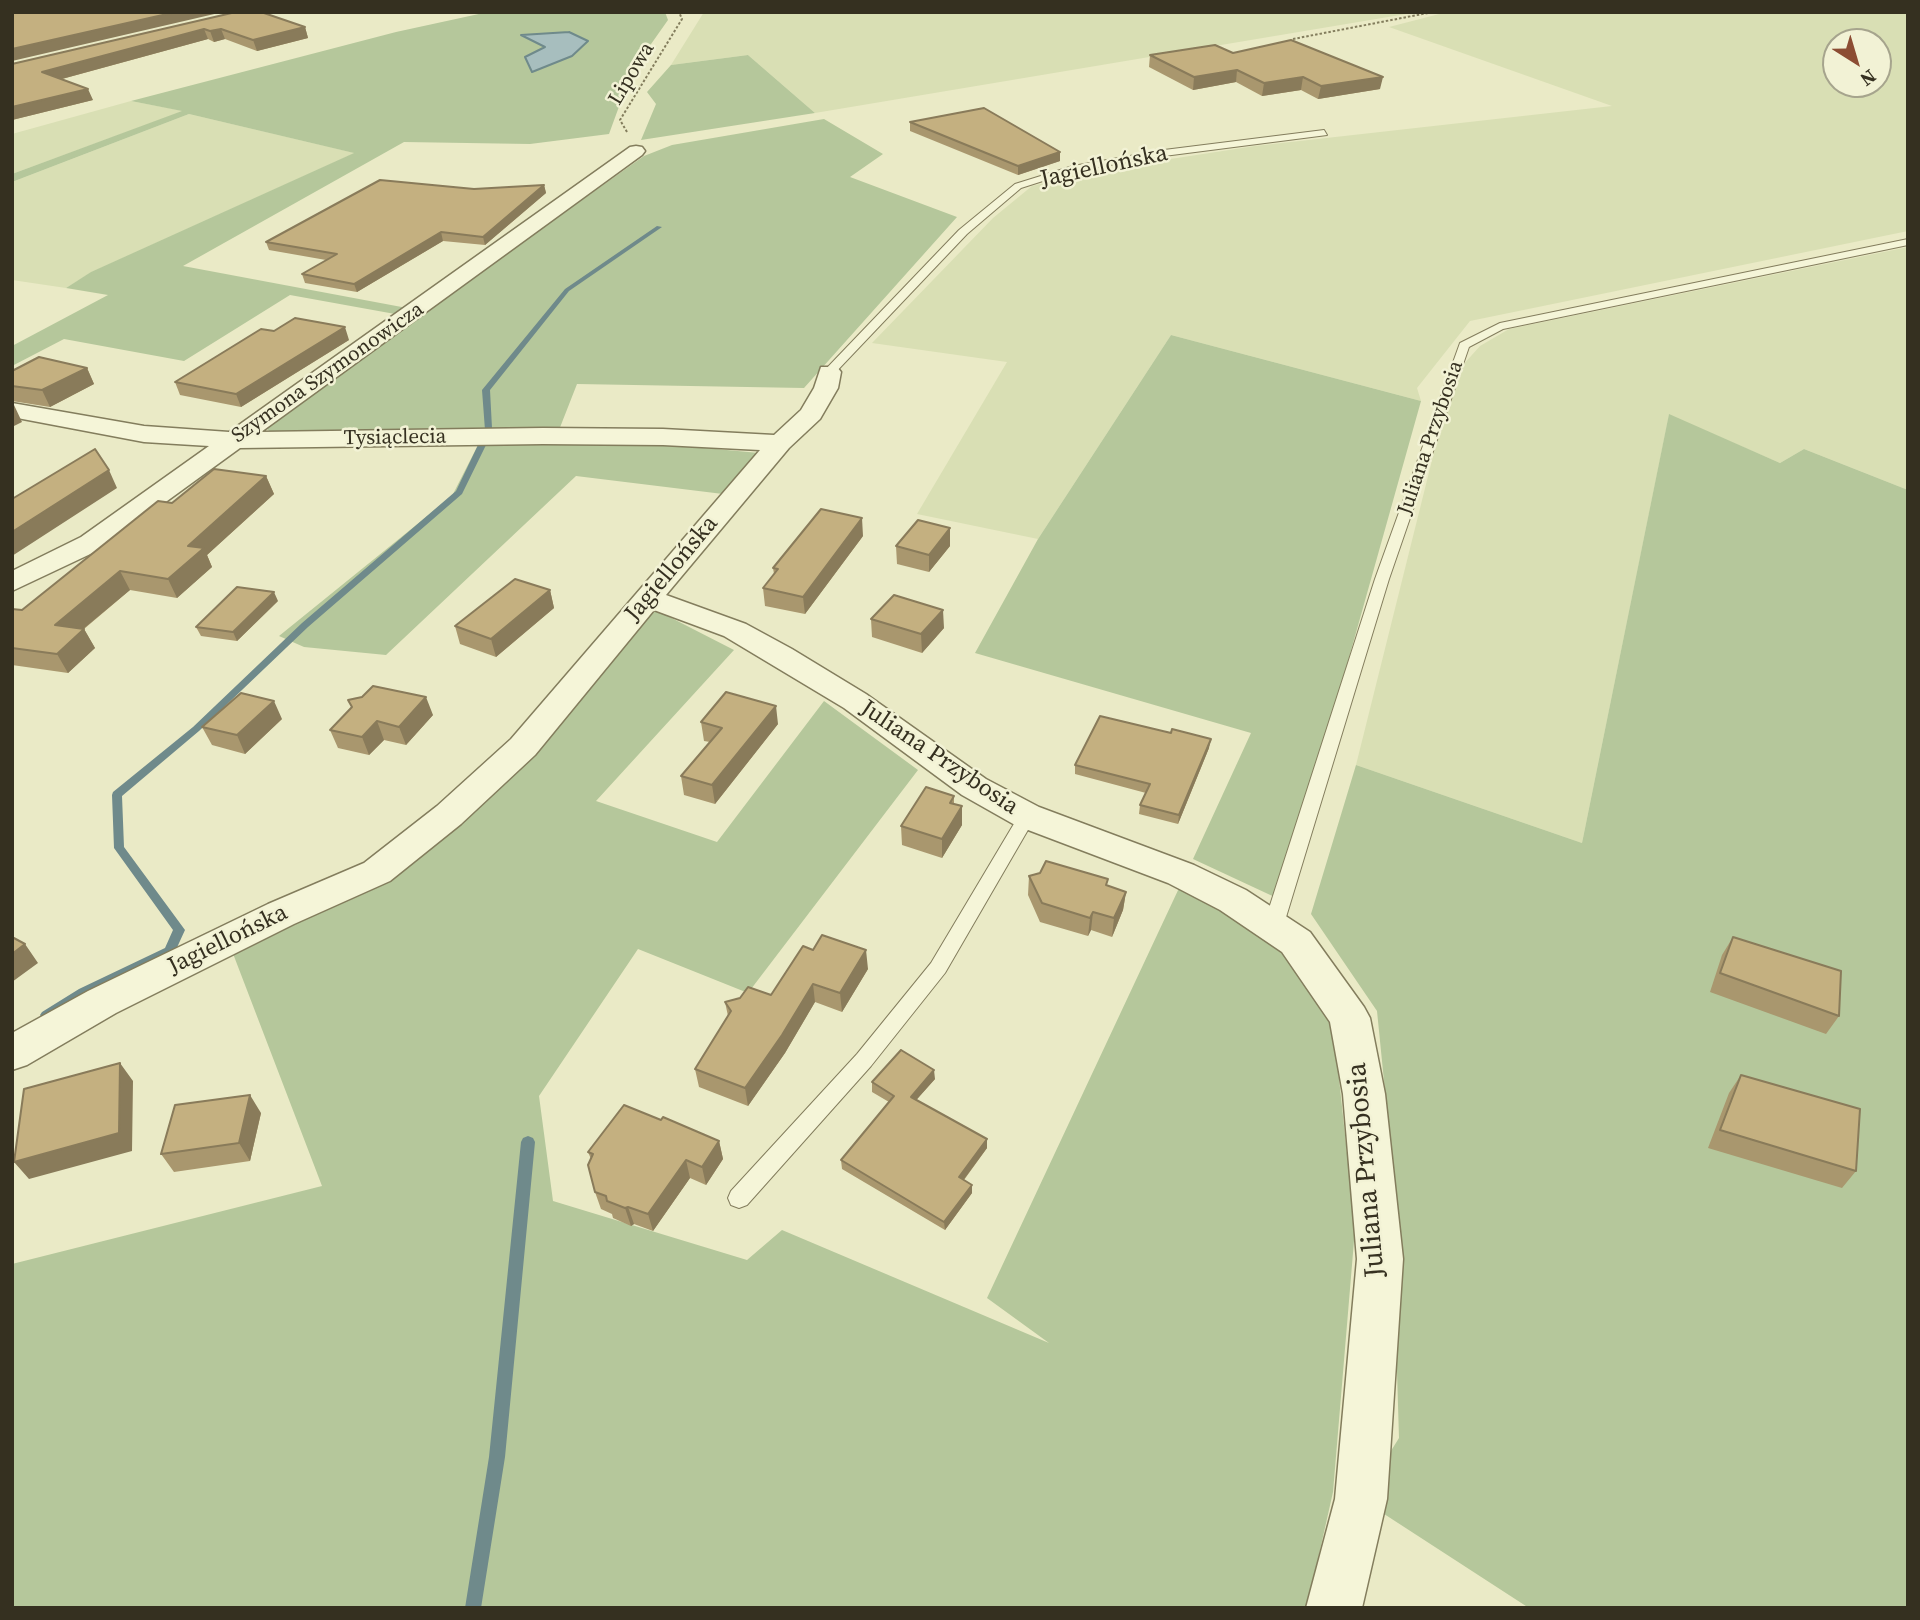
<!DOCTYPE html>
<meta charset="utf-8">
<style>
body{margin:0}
#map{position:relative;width:1920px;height:1620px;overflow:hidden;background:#eaeac6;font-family:"Source Serif 4",serif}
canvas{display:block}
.frame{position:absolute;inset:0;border:14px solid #353020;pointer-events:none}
.north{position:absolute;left:1822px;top:28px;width:70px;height:70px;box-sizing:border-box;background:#f2f2d5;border:2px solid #a6a48d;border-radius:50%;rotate:143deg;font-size:19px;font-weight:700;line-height:28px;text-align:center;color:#353020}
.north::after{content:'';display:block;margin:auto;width:24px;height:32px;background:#8c4d33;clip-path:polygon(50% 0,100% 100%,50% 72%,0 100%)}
</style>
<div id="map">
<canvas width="1920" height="1620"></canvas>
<div class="frame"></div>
<div class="north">N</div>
</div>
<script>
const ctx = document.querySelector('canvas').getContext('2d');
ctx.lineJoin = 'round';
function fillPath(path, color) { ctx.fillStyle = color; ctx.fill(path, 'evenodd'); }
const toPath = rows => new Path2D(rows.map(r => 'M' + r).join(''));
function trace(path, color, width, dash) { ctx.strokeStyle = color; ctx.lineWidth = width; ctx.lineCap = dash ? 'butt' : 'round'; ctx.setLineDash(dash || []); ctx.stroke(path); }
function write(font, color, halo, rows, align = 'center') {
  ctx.font = font + ' "Source Serif 4",serif'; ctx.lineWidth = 5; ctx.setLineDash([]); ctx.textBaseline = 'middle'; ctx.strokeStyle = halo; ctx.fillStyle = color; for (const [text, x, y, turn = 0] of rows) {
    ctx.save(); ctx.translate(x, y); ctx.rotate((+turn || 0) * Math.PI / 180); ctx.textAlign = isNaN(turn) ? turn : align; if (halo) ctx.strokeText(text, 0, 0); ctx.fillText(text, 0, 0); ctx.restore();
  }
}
fillPath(toPath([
 [704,12,1418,12,815,113,748,55,671,65],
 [1447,12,1908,12,1908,231,1470,321,1417,388,1421,401,1171,335,1038,539,917,514,1007,362,872,343,993,218,1032,186,1099,170,1255,146,1612,106,1389,27],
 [1836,42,1878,42,1878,84,1836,84],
 [131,101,184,111,12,174,12,134],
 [189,114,355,153,92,272,66,288,12,280,12,182],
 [1908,247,1908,490,1804,449,1780,463,1669,415,1582,843,1356,765,1453,376,1480,346,1509,329]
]), '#d9dfb4');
fillPath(toPath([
 [488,12,665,12,668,20,632,71,609,134,530,144,404,142,183,266,407,308,395,314,290,295,184,361,64,339,12,366,12,346,108,295,66,288,91,272,354,153,189,114,12,182,12,174,182,111,131,101,396,32],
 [748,55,815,113,641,140,656,104,647,92,671,65],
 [824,119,883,154,850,177,957,217,804,388,577,384,559,430,272,433,263,426,644,156,672,145],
 [1171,335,1421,401,1281,900,1193,859,1251,733,975,653,1038,539],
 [1669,414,1780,463,1804,449,1908,490,1908,1608,1529,1608,1361,1499,1399,1438,1390,1141,1377,1011,1311,914,1356,765,1582,843],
 [479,443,662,444,759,453,723,494,576,476,386,655,304,647,279,636,452,496],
 [650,607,734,650,596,801,717,842,824,701,918,770,748,993,638,949,539,1096,553,1201,747,1260,782,1230,1049,1343,987,1298,1180,886,1261,935,1292,960,1333,1022,1355,1229,1333,1492,1307,1608,12,1608,12,1264,322,1186,232,951,389,875]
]), '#b5c79b');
const water = toPath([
 [569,32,588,41,572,56,532,72,525,57,545,47,521,35,569,32]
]);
fillPath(water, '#a7bebe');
trace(water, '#6f8a8b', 2);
fillPath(toPath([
 [657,226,662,227,569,291,490,390,492,428,485,430,482,390,565,289,657,226],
 [479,443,486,445,462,494,308,627,199,731,122,796,124,847,185,930,174,954,87,995,50,1018,46,1020,42,1018,40,1015,42,1012,79,989,165,948,173,930,114,848,112,795,113,792,193,727,302,623,456,491,479,443],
 [528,1136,533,1138,535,1142,505,1457,481,1608,465,1608,489,1457,521,1142,523,1138,528,1136]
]), '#6f8a8b');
const lane = toPath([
 [1324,130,1327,135,1164,156,1074,171,1021,188,967,234,833,375,823,372,959,230,1015,184,1073,166,1164,150,1324,130],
 [1908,239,1908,245,1503,329,1469,347,1389,579,1283,927,1280,932,1273,934,1266,932,1263,927,1375,579,1460,343,1500,323,1908,239],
 [1027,810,1036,816,945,973,871,1066,747,1205,739,1208,731,1205,728,1198,731,1191,857,1054,931,963,1021,812,1027,810]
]);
const street = toPath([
 [636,146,642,147,645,151,642,155,261,432,543,428,663,429,774,435,801,410,814,388,821,367,837,367,841,372,838,388,820,419,789,448,666,595,746,624,792,649,866,694,986,779,1039,807,1194,865,1246,890,1310,932,1364,1007,1370,1018,1385,1094,1403,1259,1387,1499,1362,1608,1306,1608,1335,1499,1357,1259,1343,1094,1330,1022,1282,952,1220,910,1168,883,1015,825,962,795,844,708,724,636,654,610,535,755,461,824,390,881,294,924,116,1013,27,1065,12,1070,12,1033,88,991,268,904,364,863,437,806,511,739,760,450,663,445,543,444,240,448,101,549,12,591,12,571,81,537,209,446,144,442,12,417,12,403,144,426,229,432,630,147,636,146]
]);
trace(lane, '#837d5d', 2);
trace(street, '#837d5d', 3);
trace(toPath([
 [1293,39,1433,12],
 [627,132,620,120,682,19,679,12]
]), '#837d5d', 2, [2.5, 2]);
fillPath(lane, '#f5f5d8');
fillPath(street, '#f5f5d8');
fillPath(toPath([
 [236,12,305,27,308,38,257,51,225,39,214,42,208,39,62,79,93,100,12,120,12,64],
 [1233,53,1380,89,1318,99,1301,90,1262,96,1236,82,1193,90,1149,67,1150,55],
 [910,122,1060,161,1018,175,910,131],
 [544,185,546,193,485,245,443,241,357,292,305,283,302,274,326,260,269,250,266,242,474,189],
 [274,331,349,340,241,407,180,395,175,382],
 [87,368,94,384,50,407,12,401,12,371],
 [266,476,274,494,207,555,212,567,177,598,130,590,84,629,95,648,68,673,12,665,12,609,22,610,172,503],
 [863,536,805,614,765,606,763,588,774,574,773,568],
 [896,546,950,546,929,572,897,564],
 [550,590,554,608,496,657,460,644,455,626],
 [278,601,237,641,201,636,196,627],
 [871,619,944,628,922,653,872,637],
 [362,697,433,715,406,745,384,740,369,755,338,748,330,730],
 [282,719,245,754,212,745,202,727],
 [701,722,778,724,715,804,684,795,681,776,710,742,704,741],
 [1209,748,1178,824,1139,814,1140,805,1146,793,1075,774,1075,765],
 [954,796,954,804,962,806,962,825,942,858,902,845,901,826],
 [1029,876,1108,886,1126,892,1123,910,1112,937,1091,930,1088,936,1040,922,1028,895],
 [1733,937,1839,1016,1826,1034,1710,992,1722,955],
 [868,969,842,1012,815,1002,785,1053,748,1106,699,1087,695,1069,728,1016,725,1002,771,995],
 [1741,1075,1856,1171,1842,1188,1708,1148,1729,1093],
 [935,1079,916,1100,987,1148,964,1180,972,1185,972,1193,945,1230,842,1169,841,1160,889,1102,872,1092,872,1082],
 [261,1113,250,1161,174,1172,161,1154],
 [661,1120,719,1141,723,1159,706,1185,690,1178,653,1231,634,1224,631,1226,613,1218,612,1214,601,1209,595,1192,591,1159,588,1152]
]), '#a9976e');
fillPath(toPath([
 [176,12,223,12,12,61,12,49],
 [305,27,308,38,257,51,253,40],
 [204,29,208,39,47,83,42,72],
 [221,29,225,39,214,42,210,31],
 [1237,70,1236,82,1193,90,1194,77],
 [1303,77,1301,90,1262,96,1264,83],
 [1383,77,1380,89,1318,99,1321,86],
 [88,89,93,100,12,120,12,107],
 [1060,152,1060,161,1018,175,1018,166],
 [544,185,546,193,485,245,483,237],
 [441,232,443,241,357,292,354,284],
 [345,327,349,340,241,407,236,394],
 [87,368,94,384,50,407,42,390],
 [14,405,22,422,12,427,12,406],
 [109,470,117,488,12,556,12,532],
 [266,476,274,494,207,555,212,567,177,598,168,579,188,546],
 [862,518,863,536,805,614,803,597],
 [950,528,950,546,929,572,929,555],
 [120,571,130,590,65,644,55,625],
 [550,590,554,608,496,657,491,639],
 [274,592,278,601,237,641,233,632],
 [943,610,944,628,922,653,921,634],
 [84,629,95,648,68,673,57,654],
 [426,697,433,715,406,745,399,727],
 [274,701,282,719,245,754,237,735],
 [776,706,778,724,715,804,712,785],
 [377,721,384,740,369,755,362,737],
 [1211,739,1209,748,1178,824,1179,815],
 [962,806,962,825,942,858,942,839],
 [1126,892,1123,910,1112,937,1114,918],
 [1093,912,1091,930,1088,936,1090,918],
 [25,944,38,963,12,982,12,954],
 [866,950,868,969,842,1012,840,993],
 [813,984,815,1002,785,1053,748,1106,745,1088],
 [120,1063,133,1081,132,1151,29,1179,14,1162],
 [934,1070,935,1079,911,1106,911,1097],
 [250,1095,261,1113,250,1161,239,1143],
 [987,1139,987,1148,959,1186,959,1177],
 [719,1141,723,1159,706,1185,702,1167],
 [686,1160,690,1178,653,1231,648,1214],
 [972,1185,972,1193,945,1230,944,1222],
 [628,1207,634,1224,631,1226,625,1208]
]), '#897b5a');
const building = toPath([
 [12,12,176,12,12,49,12,12],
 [236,12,261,12,305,27,253,40,221,29,210,31,204,29,42,72,88,89,12,107,12,64,236,12],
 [1291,40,1383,77,1321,86,1303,77,1264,83,1237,70,1194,77,1150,55,1215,45,1233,53,1291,40],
 [984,108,1060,152,1018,166,910,122,984,108],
 [380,180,474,189,544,185,483,237,441,232,354,284,302,274,337,254,266,242,380,180],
 [295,318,345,327,236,394,175,382,261,329,274,331,295,318],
 [39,357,87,368,42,390,12,386,12,371,39,357],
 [95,449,109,470,12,532,12,499,95,449],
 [214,469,266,476,188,546,204,548,168,579,120,571,55,625,84,629,57,654,12,648,12,609,22,610,158,501,172,503,214,469],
 [821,509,862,518,803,597,763,588,778,569,773,568,821,509],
 [918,520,950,528,929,555,896,546,918,520],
 [515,579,550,590,491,639,455,626,515,579],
 [237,587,274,592,233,632,196,627,237,587],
 [894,595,943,610,921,634,871,619,894,595],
 [373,686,426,697,399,727,377,721,362,737,330,730,352,707,348,700,362,697,373,686],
 [726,692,776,706,712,785,681,776,722,728,701,722,726,692],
 [241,693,274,701,237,735,202,727,241,693],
 [1100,716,1171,733,1172,729,1211,739,1179,815,1140,805,1150,784,1075,765,1100,716],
 [926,787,954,796,950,803,962,806,942,839,901,826,926,787],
 [1046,861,1108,879,1106,885,1126,892,1114,918,1093,912,1090,918,1042,903,1029,876,1040,873,1046,861],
 [822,935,866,950,840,993,813,984,782,1035,745,1088,695,1069,731,1011,725,1002,740,998,748,987,771,995,803,946,813,950,822,935],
 [12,937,25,944,12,954,12,937],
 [1733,937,1841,971,1839,1016,1720,973,1733,937],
 [901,1050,934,1070,911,1097,987,1139,959,1177,972,1185,944,1222,841,1160,894,1096,872,1082,901,1050],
 [120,1063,119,1133,14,1162,24,1089,120,1063],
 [1741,1075,1860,1109,1856,1171,1720,1130,1741,1075],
 [250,1095,239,1143,161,1154,175,1105,250,1095],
 [624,1105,661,1120,663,1117,719,1141,702,1167,686,1160,648,1214,628,1207,625,1208,607,1201,606,1196,595,1192,588,1165,593,1154,588,1152,624,1105]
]);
fillPath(building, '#c4b080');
trace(building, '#897b5a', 2);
write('21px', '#353020', '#f2f2d5', [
 ["Lipowa",632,74,-59],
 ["Szymona Szymonowicza",328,373,-35],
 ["Tysiąclecia",395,438,-1],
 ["Juliana Przybosia",1431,438,-71]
]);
write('24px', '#353020', '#f2f2d5', [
 ["Jagiellońska",1104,167,-12],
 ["Jagiellońska",672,569,-50],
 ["Juliana Przybosia",939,758,34],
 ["Jagiellońska",228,940,-26]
]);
write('28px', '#353020', '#f2f2d5', [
 ["Juliana Przybosia",1367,1170,-95]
]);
</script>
